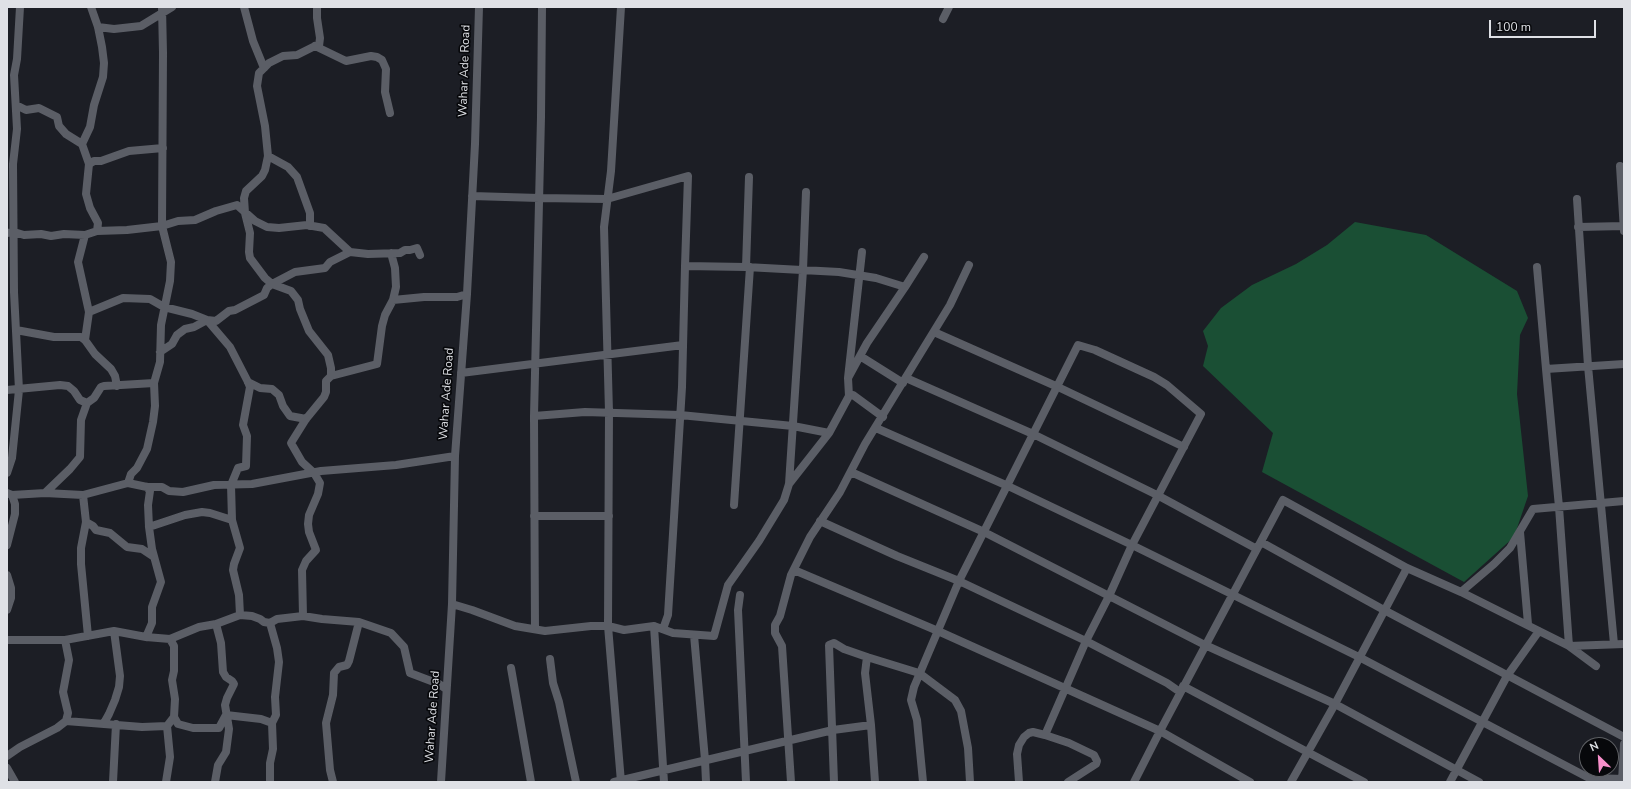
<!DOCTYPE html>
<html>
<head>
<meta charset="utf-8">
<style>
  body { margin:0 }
  #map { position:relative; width:1631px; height:789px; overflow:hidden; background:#1c1e25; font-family:"Nunito Sans",sans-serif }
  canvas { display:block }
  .frame { position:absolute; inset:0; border:8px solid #dfe1e6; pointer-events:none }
  .north { position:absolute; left:1579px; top:737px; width:40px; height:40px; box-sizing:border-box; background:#07080b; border:1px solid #5d5f63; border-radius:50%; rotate:335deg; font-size:11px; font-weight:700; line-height:16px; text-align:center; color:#dfe1e6 }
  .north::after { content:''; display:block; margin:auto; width:14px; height:18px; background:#f890cb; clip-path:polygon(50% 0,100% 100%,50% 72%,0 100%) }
  .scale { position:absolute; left:1489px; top:20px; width:107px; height:18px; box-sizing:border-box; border:2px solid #dfe1e6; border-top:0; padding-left:5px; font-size:12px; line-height:14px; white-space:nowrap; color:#dfe1e6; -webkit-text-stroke:3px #07080b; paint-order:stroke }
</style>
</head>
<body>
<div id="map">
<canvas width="1631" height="789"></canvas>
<div class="frame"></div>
<div class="north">N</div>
<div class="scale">100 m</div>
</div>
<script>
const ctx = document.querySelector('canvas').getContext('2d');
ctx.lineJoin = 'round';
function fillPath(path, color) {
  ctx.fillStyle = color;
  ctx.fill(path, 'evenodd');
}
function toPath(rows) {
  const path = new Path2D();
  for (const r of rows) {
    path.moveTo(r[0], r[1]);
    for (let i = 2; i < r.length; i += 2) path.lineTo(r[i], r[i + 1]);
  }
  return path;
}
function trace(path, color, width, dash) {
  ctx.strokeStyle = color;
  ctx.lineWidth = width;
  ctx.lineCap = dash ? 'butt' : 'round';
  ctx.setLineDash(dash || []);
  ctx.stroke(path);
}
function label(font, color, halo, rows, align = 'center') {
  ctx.font = font + ' "Nunito Sans",sans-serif';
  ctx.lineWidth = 3.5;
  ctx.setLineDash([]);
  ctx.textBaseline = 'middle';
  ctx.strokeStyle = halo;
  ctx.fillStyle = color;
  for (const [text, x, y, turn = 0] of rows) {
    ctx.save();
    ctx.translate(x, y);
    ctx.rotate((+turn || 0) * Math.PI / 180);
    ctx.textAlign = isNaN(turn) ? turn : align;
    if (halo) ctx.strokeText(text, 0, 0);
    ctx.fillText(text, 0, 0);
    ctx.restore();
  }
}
fillPath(toPath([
  [1355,222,1426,235,1517,291,1528,318,1520,335,1517,394,1528,496,1514,537,1464,582,1262,472,1273,433,1203,366,1208,346,1203,331,1221,308,1252,285,1296,264,1327,245]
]), '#1a4f34');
trace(toPath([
  [91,7,98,27,102,47,104,63,103,77,94,105,90,127,82,144,89,164,86,194,90,208,98,223,97,231],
  [244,7,253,41,264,68],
  [542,7,541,117,534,416,585,412,680,415,793,426,829,433,849,396,848,378],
  [943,19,949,7],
  [98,27,114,29,141,26,172,7],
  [315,46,346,61,371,56,377,57,382,60,386,69,385,92,390,113],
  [16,105,26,110,39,108,57,117,59,126,66,134,82,144],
  [268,156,288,167,297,177,310,213,310,226],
  [89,164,94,161,101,161,129,151,163,148],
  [1620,166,1624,231],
  [472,196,539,198,607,199,688,176,685,266,746,267,749,177],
  [1577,199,1588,366,1614,644],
  [1578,227,1624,226],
  [7,233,14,232,24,235,41,234,51,236,64,234,85,235,97,231,127,230,162,226,178,221,195,220,216,211,237,205,255,221,267,227,279,228,307,225,324,228,350,252],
  [85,235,78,262,89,312,85,340],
  [862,252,848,378,867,343,905,287],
  [746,267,839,272,876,278,905,287,924,257],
  [1537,267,1546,369],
  [393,300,424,297,457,297,467,294],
  [89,312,123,298,150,299,164,307,192,314,207,320,230,347,248,382,250,387,243,425,247,436,246,466,238,468,231,485,232,520,240,548,234,564,233,570,239,595,240,615],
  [16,330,54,337,81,337,85,340,95,354,111,369,115,376,117,386],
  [934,332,1058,387,1184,447],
  [160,352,172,344,177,335,185,329,194,327,207,320,216,321,229,311,235,310,264,295,267,288,272,284,295,272,325,268,330,262,350,252,368,254,400,253,405,250,410,250,417,248,420,255],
  [860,356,903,383],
  [461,373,683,345],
  [331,376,377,364,382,326,385,315,393,300,396,287,395,268,391,253],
  [906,378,1033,434,1157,495,1257,549],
  [248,382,260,388,272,389,279,395,283,406,290,416,306,419],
  [7,390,60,385,68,386,74,391,80,400,87,403,81,420,80,457,70,469,45,493],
  [849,396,853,395,883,417],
  [87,403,94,398,101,387,104,386,154,383,160,362,161,325,170,281,171,262,162,226,163,53,162,7],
  [534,416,535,629],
  [876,428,1008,486,1132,545,1359,657,1589,778,1624,779],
  [851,472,984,532,1205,645,1335,704,1479,782],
  [7,473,12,458,19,390,14,292,13,164,17,129,14,75,17,59,20,7],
  [128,483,131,474,137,468,147,449,153,422,155,406,154,383],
  [789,484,829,433],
  [7,493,12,495,45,493,83,495,128,483,147,487,162,487,169,491,183,492,214,485,252,484,321,471,396,465,455,456],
  [83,495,86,522,81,548,81,564,88,636],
  [734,505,750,267],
  [534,516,609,516],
  [820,521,897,556,959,581,1086,641,1167,683,1180,692],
  [86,522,93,526,96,530,110,533,127,547,142,549,154,557],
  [149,527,185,515,202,512,210,513,232,520],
  [1520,532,1528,624],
  [1261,542,1384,610,1624,737],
  [7,545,15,514,15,504,12,495],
  [794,570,938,631,1160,731,1250,782],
  [7,575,11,588,11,598,7,610],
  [1461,592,1494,564,1510,548,1533,509,1624,501],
  [740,595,738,610,746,782],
  [452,604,472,610,515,626,545,631,591,626,608,626,624,630,654,626,673,633,714,636,728,585,759,541,784,500,789,484,803,270,806,192],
  [303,616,302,570,306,561,316,550,309,532,308,524,309,515,318,494,320,483,314,473,302,462,291,443,306,419,324,397,326,392,326,381,331,376,331,368,328,355,309,331,300,309,298,300,291,291,272,284,265,278,250,258,249,252,250,233,245,213,244,198,246,191,262,176,265,170,268,156,265,126,257,86,259,73,269,63,283,56,297,55,315,46,319,46,320,38,317,18,317,7],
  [654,626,664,782],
  [663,629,668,615,682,387,685,266],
  [694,635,705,760,706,782],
  [146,637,152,623,152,607,161,582,152,549,149,527,148,505,150,491,147,487],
  [170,639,174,646,174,671,172,680,175,699,174,717],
  [7,640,65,640,114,631,146,637,170,639,199,627,216,624,240,615,252,616,260,619,264,622,270,623,277,619,303,616,322,619,359,622,391,633,404,647,410,673,439,684,446,689],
  [867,657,865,673,871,725,875,782],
  [550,659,553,683,559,702,576,782],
  [1596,666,1569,646,1559,507,1546,369,1624,364],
  [511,668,531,782],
  [1183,686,1364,782],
  [66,721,142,727,167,726,174,717,178,724,193,728,219,728,226,715,261,719,272,723],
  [104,723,109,714,115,700,119,687,120,676,114,631],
  [7,756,20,747,57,728,66,721,68,713,63,692,69,660,65,640],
  [7,768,15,782],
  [113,782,116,724],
  [166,782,170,757,167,726],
  [215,782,218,765,226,752,229,729,225,705,227,698,234,684,232,681,226,677,223,672,221,643,216,624],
  [270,782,270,763,273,749,272,723,276,715,275,697,279,662,277,648,270,623],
  [333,782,330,770,326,723,333,695,334,673,339,667,347,665,349,661,359,622],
  [441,782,452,604,455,456,467,294,475,144,479,7],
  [614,782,833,730,871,725],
  [621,782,608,626,609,412,604,227,611,171,621,7],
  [791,782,782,646,775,633,775,625,780,616,791,575,810,537,840,492,865,444,950,305,969,265],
  [834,782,829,645,834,643,844,649,867,657,919,673,955,700,961,711,968,748,970,782],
  [923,782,917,720,911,700,914,687,959,581,1078,345,1095,350,1154,377,1167,385,1201,414,1132,545,1109,596,1086,641,1045,735,1069,743,1094,755,1097,761,1096,764,1068,782],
  [1019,782,1017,754,1019,745,1024,737,1029,733,1033,732,1045,735],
  [1134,782,1160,731,1283,500,1407,568,1461,592,1569,646,1624,644],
  [1291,782,1335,704,1407,568],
  [1450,782,1507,676,1539,631],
  [1622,782,1624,744]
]), '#5b5e66', 8);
label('12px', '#dfe1e6', '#07080b', [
  ["Wahar Ade Road",465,71,-88],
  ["Wahar Ade Road",447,394,-86],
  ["Wahar Ade Road",433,717,-86]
]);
</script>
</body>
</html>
